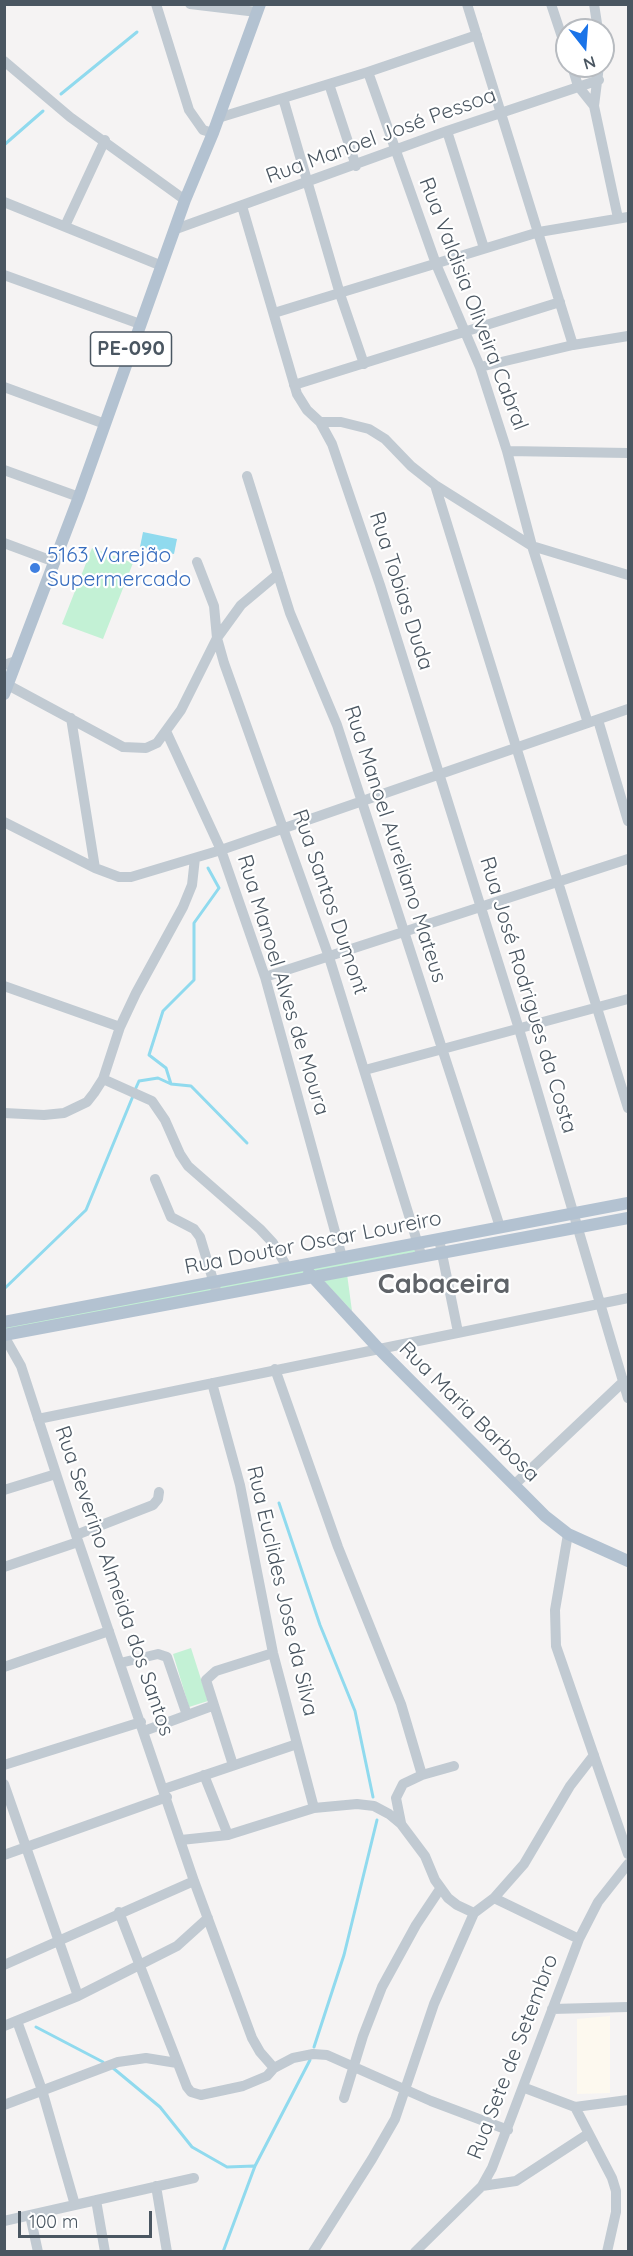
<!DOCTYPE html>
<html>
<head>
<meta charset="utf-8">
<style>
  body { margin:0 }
  #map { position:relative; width:633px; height:2256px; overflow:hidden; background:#f5f3f3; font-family:Quicksand,sans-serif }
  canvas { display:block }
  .frame { position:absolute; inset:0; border:6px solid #4a5661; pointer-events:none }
  .north { position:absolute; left:555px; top:18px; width:60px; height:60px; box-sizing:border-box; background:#fff; border:2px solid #b7bbc0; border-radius:50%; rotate:163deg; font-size:16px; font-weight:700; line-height:24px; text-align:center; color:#4a5661 }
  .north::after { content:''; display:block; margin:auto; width:21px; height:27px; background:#1a73e8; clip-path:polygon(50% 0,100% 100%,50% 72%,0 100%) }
  .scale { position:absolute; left:18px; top:2211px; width:134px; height:27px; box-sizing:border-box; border:3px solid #4a5661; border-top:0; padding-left:8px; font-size:18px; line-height:21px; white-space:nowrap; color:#4a5661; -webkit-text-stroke:4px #fff; paint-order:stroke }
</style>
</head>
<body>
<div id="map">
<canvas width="633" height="2256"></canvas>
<div class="frame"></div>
<div class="north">N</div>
<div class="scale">100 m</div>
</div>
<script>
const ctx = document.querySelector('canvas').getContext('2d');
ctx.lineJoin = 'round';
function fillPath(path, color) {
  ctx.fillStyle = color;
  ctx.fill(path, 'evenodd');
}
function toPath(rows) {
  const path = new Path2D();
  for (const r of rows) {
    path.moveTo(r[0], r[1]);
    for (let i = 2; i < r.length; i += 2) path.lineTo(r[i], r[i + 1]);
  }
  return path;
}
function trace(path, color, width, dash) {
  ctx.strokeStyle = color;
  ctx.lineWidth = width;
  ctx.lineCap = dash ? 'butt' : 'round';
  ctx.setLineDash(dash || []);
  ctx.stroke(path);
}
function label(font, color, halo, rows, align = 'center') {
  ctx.font = font + ' Quicksand,sans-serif';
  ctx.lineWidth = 4.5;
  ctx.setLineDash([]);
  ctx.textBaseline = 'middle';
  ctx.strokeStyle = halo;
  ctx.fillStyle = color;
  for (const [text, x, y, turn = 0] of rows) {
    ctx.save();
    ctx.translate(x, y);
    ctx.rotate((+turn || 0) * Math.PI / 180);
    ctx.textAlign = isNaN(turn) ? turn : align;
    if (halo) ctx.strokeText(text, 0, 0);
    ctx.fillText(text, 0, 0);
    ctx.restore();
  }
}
fillPath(toPath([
  [610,2016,610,2093,577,2094,577,2019]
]), '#fdf9ef');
fillPath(toPath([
  [92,548,133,563,103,639,62,624],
  [419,1246,420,1251,5,1331,5,1327],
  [347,1274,352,1311,322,1279],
  [191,1648,208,1701,189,1707,173,1654]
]), '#c3f1d5');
fillPath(toPath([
  [143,532,177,539,174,554,140,547]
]), '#90daee');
trace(toPath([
  [61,94,137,32],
  [4,145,43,111],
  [171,1084,191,1086,247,1143],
  [135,1090,139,1081,158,1078,171,1084,166,1068,149,1055,163,1011,194,980,194,923,219,888,208,868],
  [4,1289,86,1210,133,1096],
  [279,1503,320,1625,355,1711,373,1797],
  [36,2027,103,2062],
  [314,2047,344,1955,377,1820],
  [113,2068,160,2107,192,2147,227,2167,254,2166],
  [223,2252,255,2166,310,2060]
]), '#90daee', 3);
trace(toPath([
  [156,4,189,110,203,130,213,133],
  [190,4,257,12],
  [467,4,573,345],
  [551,4,567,52],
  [594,4,598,30],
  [4,61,70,117,185,200],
  [572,66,578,86,594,106],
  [599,66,594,106,618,218],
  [368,72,436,264,480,367,507,451,532,546,588,723],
  [329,84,356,166],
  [283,98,340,294,364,364],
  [218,118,368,72,477,35],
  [447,131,484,248],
  [4,202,162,266],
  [242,206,297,394,307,410,320,422,332,444,380,585,519,1029,628,1398],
  [65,226,105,140],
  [176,229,447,131,599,80],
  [4,275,140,324],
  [274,313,539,232,628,217],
  [480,367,573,345,628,336],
  [294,385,560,302],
  [4,387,105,424],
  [320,422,341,422,369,429,385,439,411,466,435,485,532,546,628,575],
  [507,451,628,453],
  [4,470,79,497],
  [247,476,290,613,337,725,500,1227],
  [435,485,628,1108],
  [4,543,55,562],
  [197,562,214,606,217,638,224,663,329,957,420,1251],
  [4,665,16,661],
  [8,685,123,747,146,748,157,743,181,710,217,638,241,605,278,574],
  [71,718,95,868],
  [598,720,628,821],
  [166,731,221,850,265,977,342,1257],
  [4,822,95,868,119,877,131,877,221,850,628,709],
  [265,977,628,859],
  [4,986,120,1027],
  [365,1070,628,999],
  [103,1079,152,1101,165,1120,180,1154,188,1166,260,1229,273,1243,287,1267],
  [4,1113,44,1115,64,1113,87,1102,94,1093,103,1079,120,1027,136,993,183,907,192,885,195,858],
  [155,1179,171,1217,194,1229,200,1237,216,1290],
  [439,1239,458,1332],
  [4,1336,21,1366,76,1535,194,1881,252,2038,260,2052,274,2068],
  [275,1369,338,1547,401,1704,422,1775],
  [212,1383,240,1485,273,1653,314,1808],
  [38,1419,628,1298],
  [514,1485,623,1382,628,1381],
  [4,1490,56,1474],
  [568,1534,555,1610,556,1646,628,1854],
  [76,1535,153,1505,158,1499,159,1492],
  [4,1567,78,1542],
  [120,1663,158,1654,167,1657,187,1715],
  [4,1667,109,1631],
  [144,1731,212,1706],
  [4,1765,141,1722],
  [233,1765,206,1680,216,1671,273,1653],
  [204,1775,228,1835],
  [4,1784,78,1996],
  [164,1789,297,1744],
  [401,1823,396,1798,403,1784,422,1775,454,1766],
  [181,1840,228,1835,314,1808,357,1804,374,1806,389,1814,401,1824,425,1856,435,1880,448,1898,457,1905,474,1913],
  [4,1855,167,1797],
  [494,1898,579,1939],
  [119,1912,187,2087,191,2092,201,2095,243,2086,267,2076,274,2068,293,2058,313,2054,327,2055,431,2101,508,2130],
  [4,1965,194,1881],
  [552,2009,628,2007],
  [17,2021,42,2090,75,2205],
  [4,2026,78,1996,177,1946,208,1918],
  [525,2088,575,2107,628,2100],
  [344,2098,363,2036,382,1987,416,1925,440,1889],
  [4,2105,118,2062,146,2058,177,2063],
  [575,2107,612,2178,616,2191,616,2212,607,2252],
  [156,2186,167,2252],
  [482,2186,516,2181,588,2134],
  [96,2200,105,2252],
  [30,2215,38,2252],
  [4,2221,194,2178],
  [313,2252,372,2159,395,2119,434,2004,474,1913,494,1898,524,1864,570,1786,594,1755],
  [415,2252,482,2186,492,2168,579,1939,598,1902,628,1864]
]), '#c1cad2', 10);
trace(toPath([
  [4,694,79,497,185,200,213,133,260,4],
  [309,1273,378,1348,545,1516,568,1534,628,1561],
  [4,1322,628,1203],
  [4,1335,628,1218]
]), '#b3c2d1', 12);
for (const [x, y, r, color] of [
  [35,568,6,"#3f7fe0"]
]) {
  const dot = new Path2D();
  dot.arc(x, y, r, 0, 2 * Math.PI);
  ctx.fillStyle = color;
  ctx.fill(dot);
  trace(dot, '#fff', 2);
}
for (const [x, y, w] of [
  [131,349,81]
]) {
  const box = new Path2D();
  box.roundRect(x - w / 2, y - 17, w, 34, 4.5);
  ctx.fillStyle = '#fff';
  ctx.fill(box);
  trace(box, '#4a5661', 1.5);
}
label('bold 20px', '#4a5661', null, [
  ["PE-090",131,349]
]);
label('21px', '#4a5661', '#fff', [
  ["Rua Manoel José Pessoa",381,136,-20],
  ["Rua Valdisia Oliveira Cabral",473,304,69],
  ["Rua Tobias Duda",401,591,72],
  ["Rua Manoel Aureliano Mateus",395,844,72],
  ["Rua Santos Dumont",330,902,71],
  ["Rua Manoel Alves de Moura",283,985,73],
  ["Rua José Rodrigues da Costa",528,995,73],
  ["Rua Doutor Oscar Loureiro",313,1243,-11],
  ["Rua Maria Barbosa",469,1412,45],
  ["Rua Severino Almeida dos Santos",114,1581,71],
  ["Rua Euclides Jose da Silva",282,1591,77],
  ["Rua Sete de Setembro",513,2057,-69]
]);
label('21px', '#366cbe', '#fff', [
  ["5163 Varejão",47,556],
  ["Supermercado",47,580]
], 'left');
label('bold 27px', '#5f6368', '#fff', [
  ["Cabaceira",444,1285]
]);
</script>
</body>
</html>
